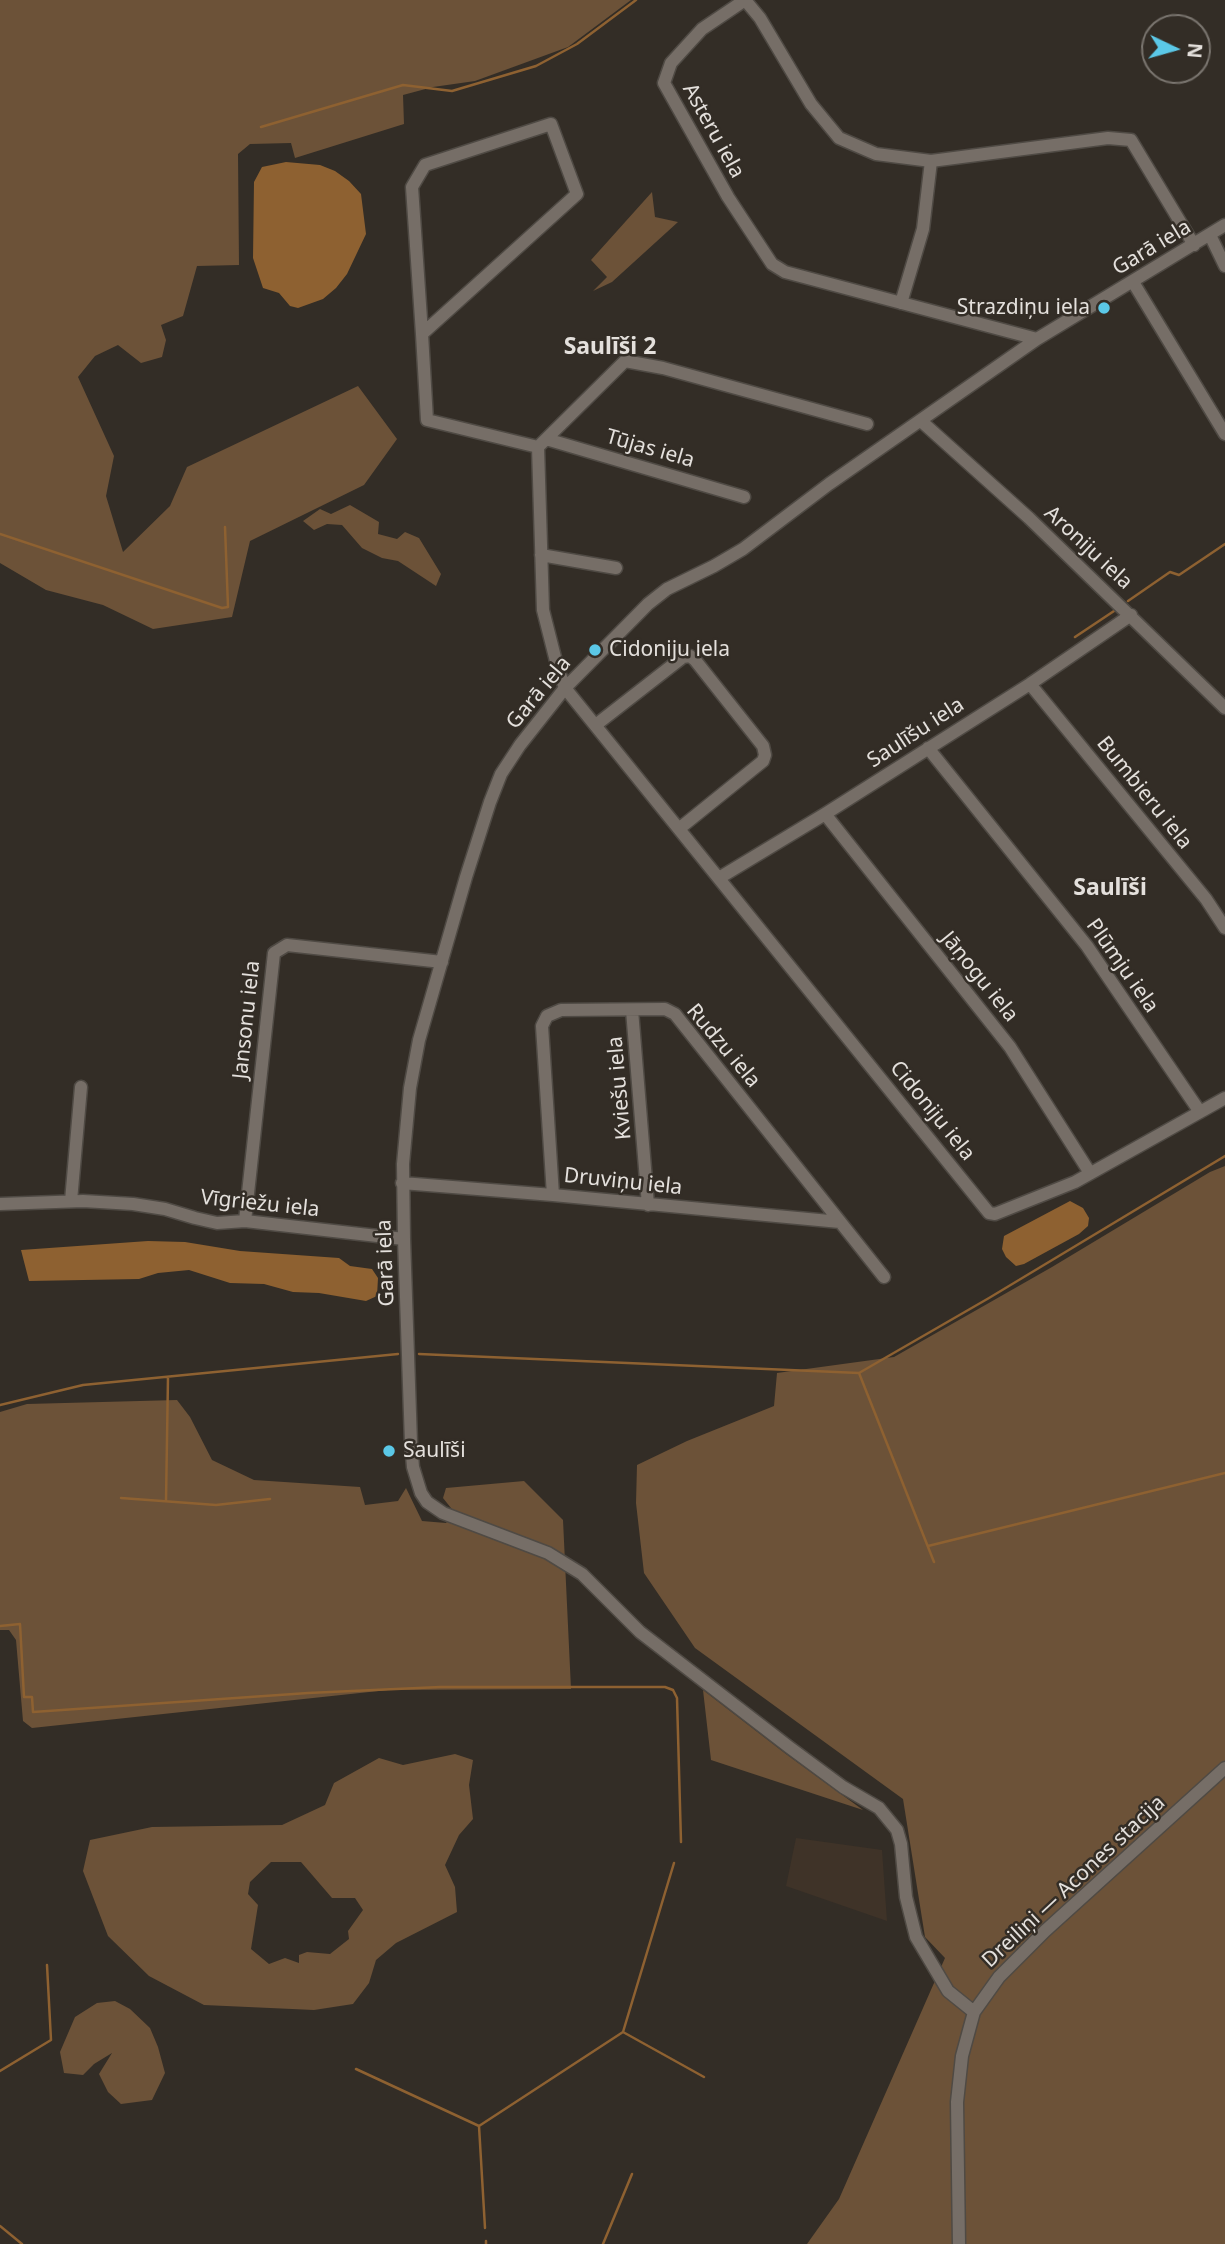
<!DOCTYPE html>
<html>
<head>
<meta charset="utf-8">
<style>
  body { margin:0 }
  #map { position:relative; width:1225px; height:2244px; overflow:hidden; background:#332d26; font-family:"Noto Sans",sans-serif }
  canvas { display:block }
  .north { position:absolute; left:1141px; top:14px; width:70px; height:70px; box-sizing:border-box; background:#332d26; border:2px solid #7a756f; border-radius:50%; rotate:95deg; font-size:19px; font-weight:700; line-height:28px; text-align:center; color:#e4e0dc }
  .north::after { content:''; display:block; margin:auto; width:24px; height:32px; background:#5bc8e7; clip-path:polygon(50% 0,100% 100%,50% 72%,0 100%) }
</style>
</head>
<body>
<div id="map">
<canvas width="1225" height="2244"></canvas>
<div class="north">N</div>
</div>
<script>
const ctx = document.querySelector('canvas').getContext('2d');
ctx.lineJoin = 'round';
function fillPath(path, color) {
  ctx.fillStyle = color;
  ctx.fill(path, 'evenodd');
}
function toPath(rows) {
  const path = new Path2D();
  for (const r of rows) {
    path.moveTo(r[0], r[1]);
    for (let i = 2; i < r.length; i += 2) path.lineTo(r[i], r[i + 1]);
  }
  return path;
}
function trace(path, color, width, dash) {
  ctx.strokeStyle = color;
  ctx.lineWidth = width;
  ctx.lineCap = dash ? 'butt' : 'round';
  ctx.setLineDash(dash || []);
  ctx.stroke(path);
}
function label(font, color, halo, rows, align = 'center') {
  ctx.font = font + ' "Noto Sans",sans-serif';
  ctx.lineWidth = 5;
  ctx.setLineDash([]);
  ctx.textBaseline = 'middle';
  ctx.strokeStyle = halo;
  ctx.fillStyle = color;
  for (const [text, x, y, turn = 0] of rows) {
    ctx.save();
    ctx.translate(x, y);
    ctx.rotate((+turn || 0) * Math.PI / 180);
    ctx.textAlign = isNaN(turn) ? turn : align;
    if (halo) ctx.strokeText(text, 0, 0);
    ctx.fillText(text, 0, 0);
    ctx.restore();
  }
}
fillPath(toPath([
  [796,1838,882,1850,887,1921,786,1886]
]), '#3f3328');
fillPath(toPath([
  [0,0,631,0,568,47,475,81,433,87,403,95,404,124,295,158,291,143,250,144,238,154,239,265,197,266,183,316,161,325,166,340,162,357,141,363,118,345,95,356,78,377,114,456,106,496,123,552,170,506,187,467,358,386,397,439,364,485,250,541,232,617,153,629,103,605,46,590,0,563],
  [652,192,655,217,678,222,612,282,593,291,607,277,591,260],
  [350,505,379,522,378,534,397,539,405,532,419,538,441,574,436,586,398,561,382,558,362,548,342,525,327,524,314,530,303,521,320,509,331,514],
  [1225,1166,1225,2244,807,2244,839,2199,945,1958,925,1937,903,1799,695,1648,644,1573,636,1503,637,1465,687,1441,774,1406,777,1373,894,1357,1052,1267,1210,1172],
  [177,1400,190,1417,212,1460,254,1480,360,1487,365,1505,398,1501,406,1488,422,1521,446,1523,455,1513,443,1498,446,1488,524,1481,563,1520,571,1689,388,1690,32,1728,23,1721,16,1640,9,1630,0,1630,0,1412,27,1404],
  [703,1690,786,1754,863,1810,711,1760],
  [455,1754,473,1760,469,1785,473,1819,459,1835,445,1865,455,1887,457,1912,396,1943,376,1960,369,1983,353,2004,314,2010,204,2005,149,1976,108,1936,83,1871,90,1840,152,1827,282,1825,325,1805,334,1783,379,1758,403,1765],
  [271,1862,301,1862,332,1898,355,1898,363,1910,348,1931,349,1939,330,1954,307,1952,299,1955,299,1963,285,1958,269,1964,251,1949,258,1905,248,1894,250,1882],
  [115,2001,130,2009,150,2028,158,2047,165,2073,152,2100,121,2104,108,2092,99,2074,112,2053,94,2064,83,2075,64,2073,60,2052,75,2017,97,2003]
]), '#6c5238');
fillPath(toPath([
  [286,162,320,165,335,171,349,181,361,194,366,234,347,274,336,288,323,299,298,308,290,306,279,293,263,288,253,258,254,182,262,167],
  [1070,1201,1083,1208,1089,1218,1088,1226,1079,1234,1024,1264,1016,1266,1006,1257,1002,1249,1004,1236],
  [148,1241,185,1242,240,1251,339,1258,350,1266,372,1269,378,1278,377,1296,366,1301,319,1293,293,1292,264,1284,230,1283,189,1270,158,1273,139,1279,29,1281,21,1250]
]), '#8e6131');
trace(toPath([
  [261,127,403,85,452,91,536,66,577,44,636,0],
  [0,534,222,608,228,607,225,527],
  [1128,601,1170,572,1179,575,1225,544],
  [1075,637,1114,611],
  [419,1354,859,1373,989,1298,1225,1156],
  [859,1373,934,1562],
  [0,1405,83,1385,398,1354],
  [121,1498,216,1505,270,1499],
  [166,1501,168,1377],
  [928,1546,1225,1473],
  [0,1626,20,1624,24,1697,32,1697,33,1712,308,1693,440,1687,665,1687,673,1690,677,1698,681,1842],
  [623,2032,704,2077],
  [356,2069,479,2126,485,2228],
  [0,2071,51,2040,47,1965],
  [479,2126,623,2032,674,1863],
  [0,2226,22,2244],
  [486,2241,486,2244],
  [603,2244,632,2174]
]), '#8e6131', 2.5);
const minor = toPath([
  [1210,235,1225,266],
  [1133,282,1225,434],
  [901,303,923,229,931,161],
  [422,334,577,194,551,124,425,165,412,187,422,334,427,420,538,447,543,610,558,669,565,688,989,1213,995,1214,1075,1182,1225,1098],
  [1037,339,785,272,772,264,728,197,664,83,671,63,702,29,745,0,760,18,811,104,839,138,876,154,931,161,1108,138,1131,140,1194,245],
  [921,421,1029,518,1225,708],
  [546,439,744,497],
  [538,447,625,361,663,368,867,424],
  [541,555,616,568],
  [1030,684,1206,899,1225,928],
  [597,724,683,657,690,656,695,660,763,746,765,755,763,761,680,828],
  [928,748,1087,946,1200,1112],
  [825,814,1010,1047,1090,1173],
  [719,878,825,814,1030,684,1131,615],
  [632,1010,648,1205],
  [402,1183,553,1195,840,1222],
  [553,1195,542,1026,547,1016,561,1010,665,1009,675,1014,884,1277],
  [71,1201,81,1087],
  [0,1204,83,1201,133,1204,165,1209,195,1218,217,1223,245,1221,404,1239],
  [245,1221,274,953,287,945,442,962],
  [974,2012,948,1991,916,1937,906,1897,901,1844,897,1830,879,1808,843,1787,789,1747,640,1632,582,1574,548,1553,443,1513,427,1502,421,1493,413,1467,411,1443,404,1239,403,1164,410,1088,419,1040,466,877,490,802,501,774,520,745,565,688,648,604,667,589,714,566,743,549,829,484,1037,339,1225,225],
  [959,2244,957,2102,962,2056,974,2012,999,1977,1045,1931,1225,1768]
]);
trace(minor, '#4f4a44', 15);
trace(minor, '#766e67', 12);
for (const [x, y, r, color] of [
  [1104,308,7,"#5bc8e7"],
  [595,650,7,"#5bc8e7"],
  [389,1451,7,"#5bc8e7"]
]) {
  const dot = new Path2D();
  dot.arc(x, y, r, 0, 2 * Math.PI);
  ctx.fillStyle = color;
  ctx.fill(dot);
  trace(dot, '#332d26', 2.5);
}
label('21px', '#e4e0dc', '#332d26', [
  ["Asteru iela",713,131,61],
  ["Garā iela",1152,248,-31],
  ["Tūjas iela",650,449,16],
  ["Aroniju iela",1088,548,43],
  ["Garā iela",539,693,-50],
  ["Saulīšu iela",916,733,-33],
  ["Bumbieru iela",1144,793,51],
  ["Plūmju iela",1122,966,55],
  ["Jāņogu iela",979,977,51],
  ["Jansonu iela",247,1020,-84],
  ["Rudzu iela",723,1046,50],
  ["Kviešu iela",620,1088,-95],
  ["Cidoniju iela",932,1111,51],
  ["Druviņu iela",623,1182,6],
  ["Vīgriežu iela",260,1204,6],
  ["Garā iela",386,1263,-92],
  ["Dreiliņi — Acones stacija",1074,1882,-43]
]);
label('21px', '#e4e0dc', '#332d26', [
  ["Strazdiņu iela",1090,308,"right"],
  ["Cidoniju iela",609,650],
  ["Saulīši",403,1451]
], 'left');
label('bold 23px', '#e4e0dc', '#332d26', [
  ["Saulīši 2",610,347],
  ["Saulīši",1110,888]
]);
</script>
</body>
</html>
